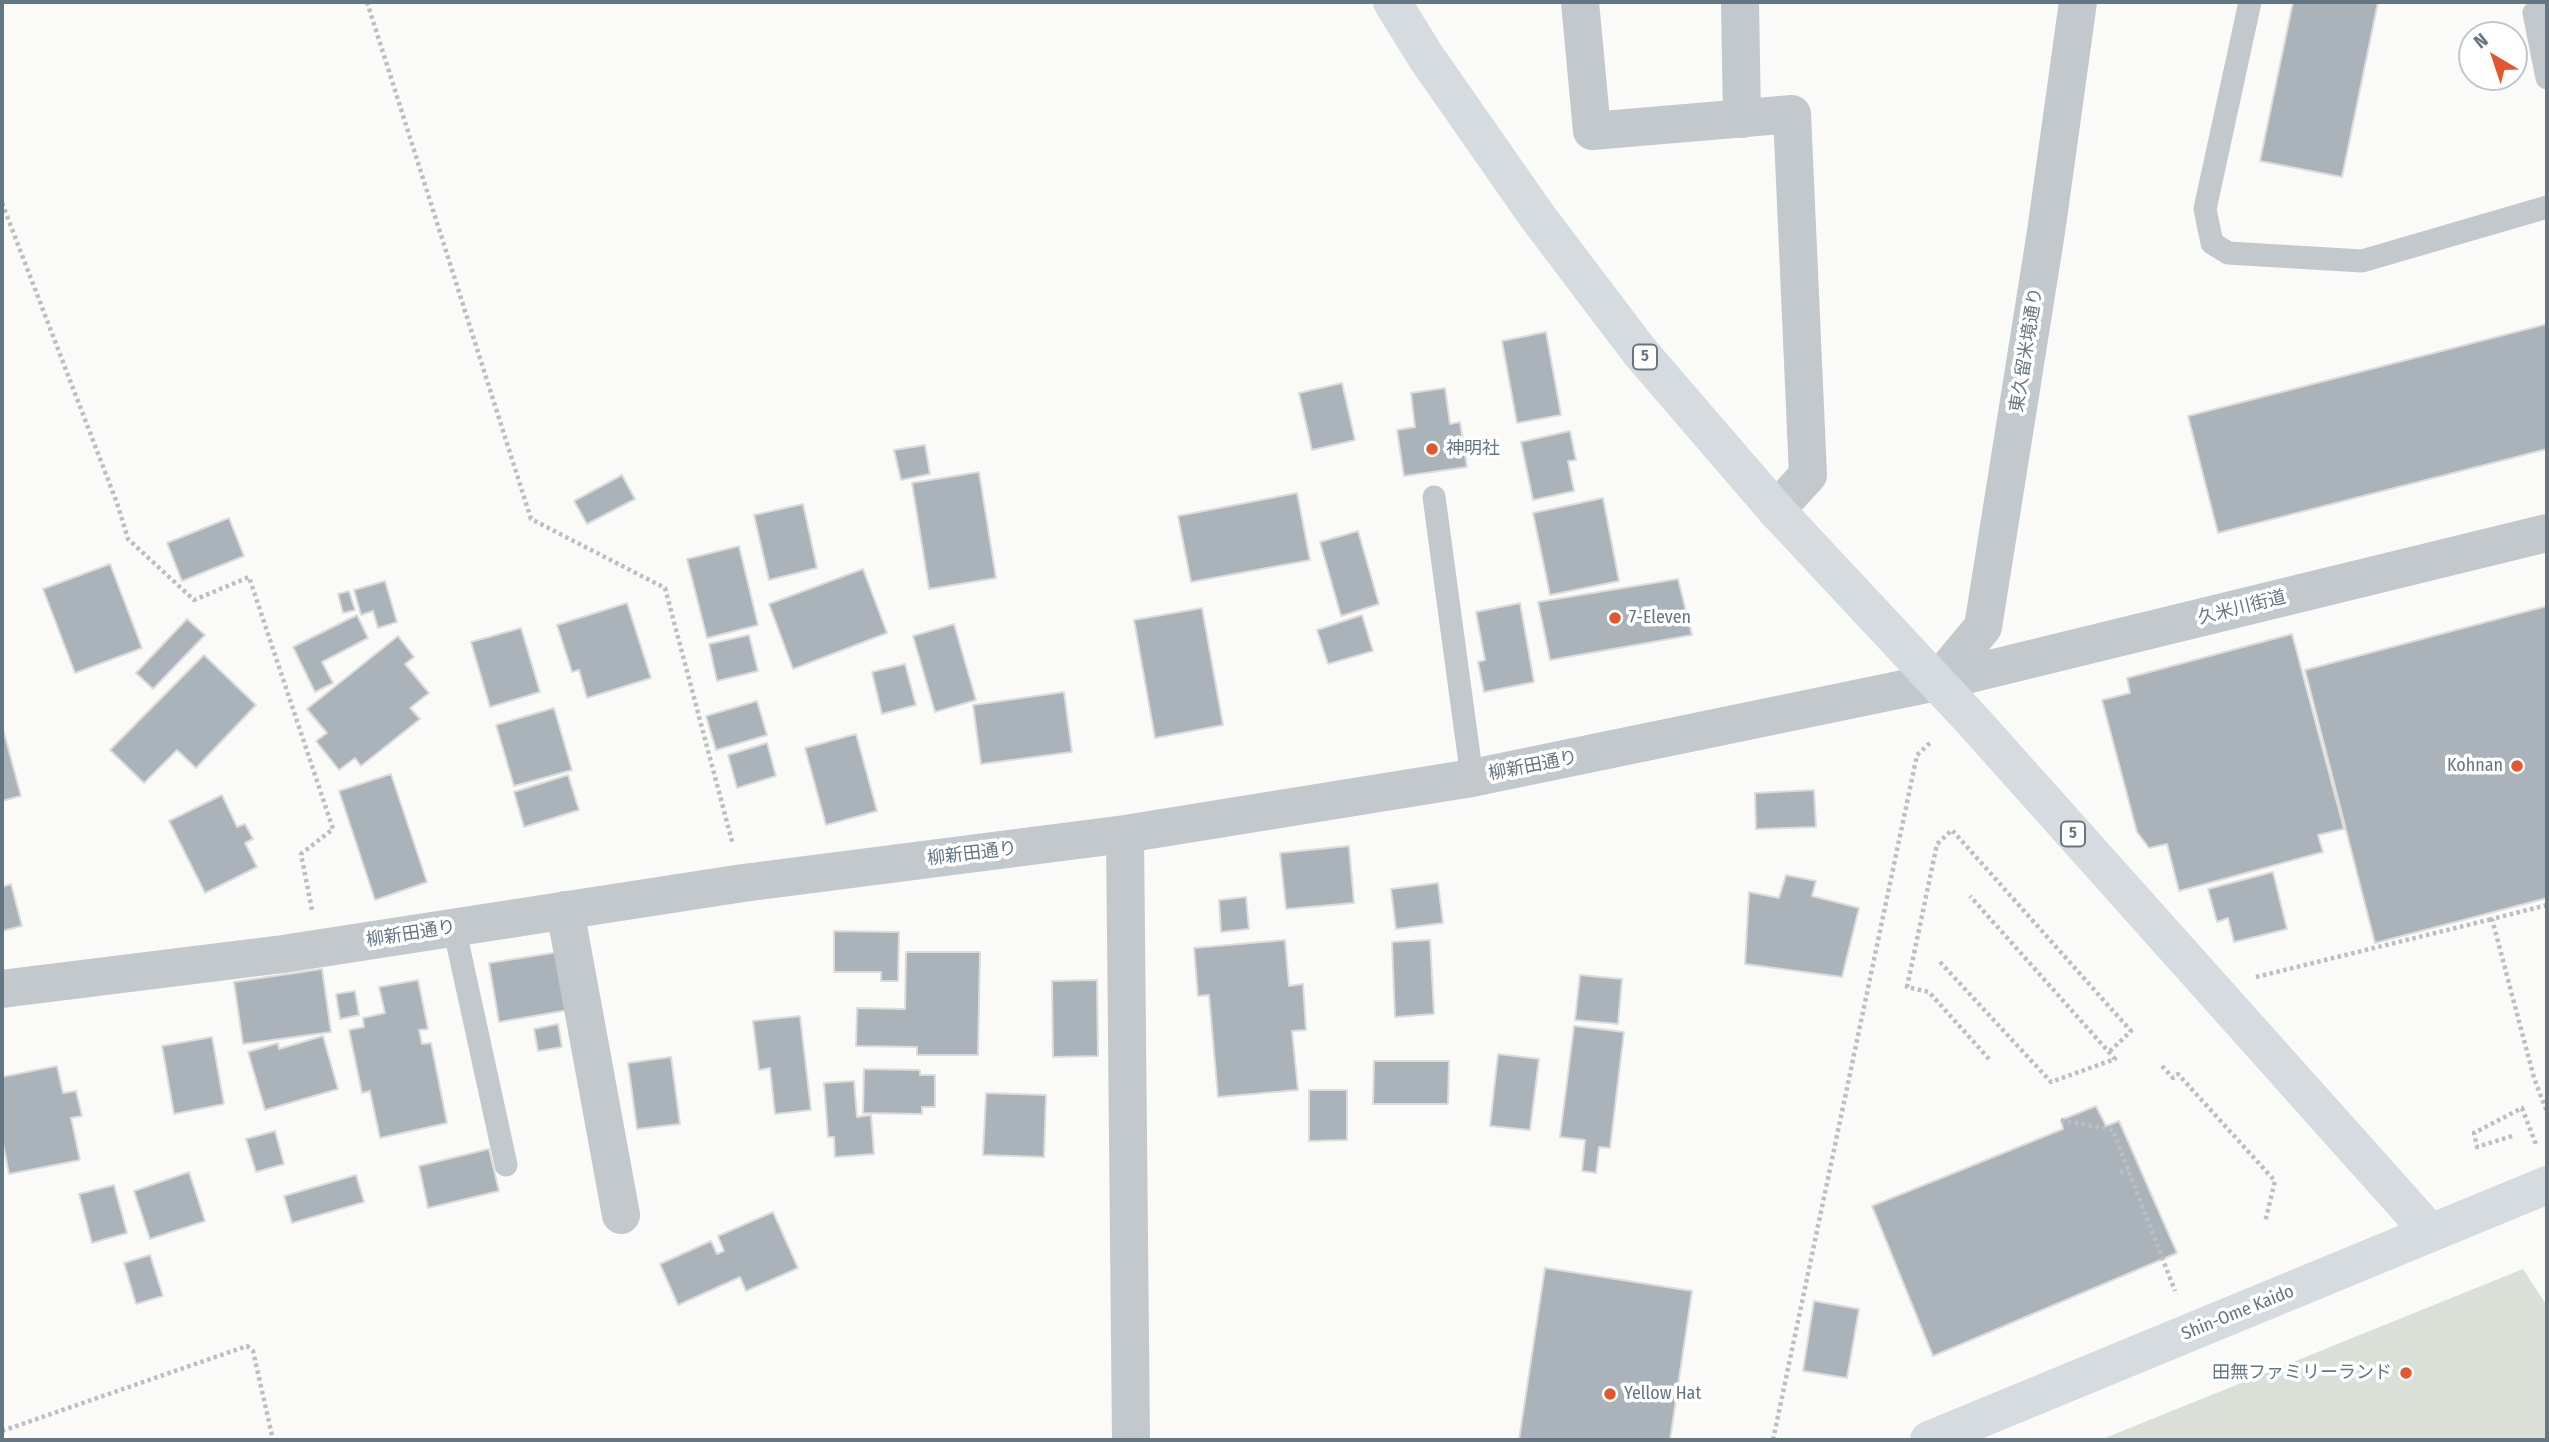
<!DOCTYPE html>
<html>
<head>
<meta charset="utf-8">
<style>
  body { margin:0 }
  #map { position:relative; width:2549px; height:1442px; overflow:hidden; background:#fafaf8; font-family:"Fira Sans Condensed",sans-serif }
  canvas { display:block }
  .frame { position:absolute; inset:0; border:4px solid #657683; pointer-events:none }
  .north { position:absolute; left:2458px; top:21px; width:70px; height:70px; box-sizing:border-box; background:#fff; border:2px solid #c1c8cd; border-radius:50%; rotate:321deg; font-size:19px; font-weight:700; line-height:28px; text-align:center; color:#657683 }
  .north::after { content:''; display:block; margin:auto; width:24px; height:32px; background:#e4572e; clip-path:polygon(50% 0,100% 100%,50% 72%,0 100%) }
</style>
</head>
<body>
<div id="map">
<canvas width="2549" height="1442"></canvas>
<div class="frame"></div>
<div class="north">N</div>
</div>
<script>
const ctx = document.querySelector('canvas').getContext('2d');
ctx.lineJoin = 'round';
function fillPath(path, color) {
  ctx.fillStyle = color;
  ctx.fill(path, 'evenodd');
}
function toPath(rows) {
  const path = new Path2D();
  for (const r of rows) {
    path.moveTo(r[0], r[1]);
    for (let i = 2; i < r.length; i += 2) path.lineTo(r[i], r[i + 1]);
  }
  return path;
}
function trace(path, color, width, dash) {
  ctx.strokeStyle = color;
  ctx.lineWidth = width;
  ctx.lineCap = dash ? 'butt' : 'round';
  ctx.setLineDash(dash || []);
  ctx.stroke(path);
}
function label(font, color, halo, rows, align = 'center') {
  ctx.font = font + ' "Fira Sans Condensed","Noto Sans JP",sans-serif';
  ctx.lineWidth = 7;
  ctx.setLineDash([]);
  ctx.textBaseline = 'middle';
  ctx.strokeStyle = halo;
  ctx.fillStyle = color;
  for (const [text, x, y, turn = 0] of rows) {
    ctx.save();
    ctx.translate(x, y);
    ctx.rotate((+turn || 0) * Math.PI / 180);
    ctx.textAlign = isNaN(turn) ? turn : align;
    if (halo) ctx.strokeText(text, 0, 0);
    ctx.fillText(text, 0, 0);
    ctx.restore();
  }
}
fillPath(toPath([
  [2523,1269,2547,1306,2547,1440,2100,1440]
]), '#dadfd7');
const building = toPath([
  [2293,2,2378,2,2342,177,2260,161,2293,2],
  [2547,324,2547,449,2218,533,2188,416,2547,324],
  [1546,332,1561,415,1517,423,1502,341,1546,332],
  [1342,383,1355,440,1312,450,1299,393,1342,383],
  [1445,388,1450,424,1460,422,1467,467,1404,476,1397,430,1415,427,1411,393,1445,388],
  [1570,431,1576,460,1568,461,1574,491,1533,500,1521,442,1570,431],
  [925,445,930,474,901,480,894,450,925,445],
  [979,472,996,578,929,589,912,483,979,472],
  [622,475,635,499,587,524,574,501,622,475],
  [1297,493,1310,560,1191,582,1178,516,1297,493],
  [1603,498,1619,581,1550,595,1533,513,1603,498],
  [803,504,817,568,769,580,754,515,803,504],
  [229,518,244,556,182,581,167,543,229,518],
  [1358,531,1379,604,1341,616,1320,542,1358,531],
  [739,546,758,625,707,638,687,559,739,546],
  [110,564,142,648,75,673,43,589,110,564],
  [863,569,887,633,793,669,769,604,863,569],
  [1678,579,1692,635,1550,660,1538,602,1678,579],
  [385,581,397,622,378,628,373,611,361,615,354,590,385,581],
  [349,591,355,610,343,613,338,594,349,591],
  [627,603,651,678,587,698,579,670,572,672,557,625,627,603],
  [1520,603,1534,682,1484,692,1478,662,1485,660,1476,612,1520,603],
  [2547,606,2547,898,2375,943,2305,670,2547,606],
  [1202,608,1223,725,1155,738,1134,620,1202,608],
  [357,615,368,638,322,662,333,683,315,692,293,647,357,615],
  [1362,615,1373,651,1328,664,1317,630,1362,615],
  [187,619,205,635,153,689,136,673,187,619],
  [954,624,976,700,935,712,913,636,954,624],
  [521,628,540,692,490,707,471,642,521,628],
  [2292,634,2344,829,2318,835,2323,852,2179,891,2167,844,2149,848,2137,832,2102,700,2130,693,2127,678,2292,634],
  [749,635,758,671,717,681,709,644,749,635],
  [398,636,414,657,405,664,429,693,410,708,420,719,361,766,355,758,339,770,316,741,327,733,307,709,398,636],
  [204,655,256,705,196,768,177,750,144,783,110,750,204,655],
  [905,664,916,705,882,714,872,672,905,664],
  [1064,692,1072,752,981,764,973,705,1064,692],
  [757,701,767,735,716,750,706,716,757,701],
  [554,708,572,770,514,786,496,725,554,708],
  [2,725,21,796,2,801,2,725],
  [856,734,877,811,826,825,805,748,856,734],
  [767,743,776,776,737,788,728,755,767,743],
  [391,774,427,882,375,900,339,791,391,774],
  [568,775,579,810,524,827,514,792,568,775],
  [1814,790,1816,827,1756,829,1755,793,1814,790],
  [222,795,237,827,245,824,253,839,245,843,257,867,205,893,169,821,222,795],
  [1349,846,1354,903,1286,909,1280,853,1349,846],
  [2273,872,2287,929,2234,942,2228,918,2217,922,2208,889,2273,872],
  [1786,875,1816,881,1812,896,1859,908,1842,977,1745,964,1749,892,1779,898,1786,875],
  [1438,883,1443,923,1396,929,1391,889,1438,883],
  [11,884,22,926,2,931,2,887,11,884],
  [1246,897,1249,929,1221,932,1219,900,1246,897],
  [834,931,899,932,898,981,881,981,881,972,834,972,834,931],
  [1285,940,1289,986,1303,984,1306,1030,1292,1031,1298,1090,1218,1097,1209,995,1198,996,1194,948,1285,940],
  [1430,940,1434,1014,1395,1017,1392,942,1430,940],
  [559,952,568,1010,499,1022,489,963,559,952],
  [906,952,980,952,978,1055,917,1055,917,1047,856,1046,857,1008,905,1009,906,952],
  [322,969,331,1032,243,1044,234,982,322,969],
  [1580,975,1622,979,1618,1024,1575,1020,1580,975],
  [418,980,428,1029,419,1030,422,1044,431,1043,447,1123,380,1138,370,1091,362,1093,349,1030,364,1027,363,1018,385,1013,379,987,418,980],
  [1097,980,1098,1056,1053,1057,1052,981,1097,980],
  [355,991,359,1015,340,1019,336,994,355,991],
  [800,1016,811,1110,775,1114,770,1068,759,1070,753,1021,800,1016],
  [558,1024,562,1047,538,1051,534,1029,558,1024],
  [1574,1026,1624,1032,1610,1148,1599,1147,1596,1173,1582,1171,1585,1140,1560,1137,1574,1026],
  [323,1036,338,1089,265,1110,248,1052,278,1043,279,1049,323,1036],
  [212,1037,224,1104,174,1114,162,1046,212,1037],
  [1498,1054,1539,1059,1530,1130,1490,1126,1498,1054],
  [671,1057,680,1124,637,1129,628,1063,671,1057],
  [1374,1061,1449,1061,1448,1104,1373,1104,1374,1061],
  [57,1066,63,1093,76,1091,82,1116,71,1118,80,1160,9,1174,2,1138,2,1077,57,1066],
  [864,1069,920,1070,920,1075,935,1075,935,1107,922,1107,922,1114,863,1113,864,1069],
  [854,1081,857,1117,871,1115,874,1154,835,1157,834,1137,828,1137,824,1083,854,1081],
  [1309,1090,1347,1090,1347,1140,1309,1141,1309,1090],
  [986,1093,1046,1095,1044,1157,983,1155,986,1093],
  [2096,1106,2106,1126,2119,1121,2177,1253,1933,1356,1872,1206,2063,1129,2061,1120,2096,1106],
  [275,1131,284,1164,256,1172,246,1139,275,1131],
  [489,1149,499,1191,428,1208,419,1166,489,1149],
  [189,1172,205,1221,150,1239,134,1191,189,1172],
  [356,1175,364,1202,292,1223,284,1196,356,1175],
  [114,1185,127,1233,92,1243,79,1194,114,1185],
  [773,1212,798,1268,746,1291,740,1277,678,1305,660,1264,711,1241,717,1254,724,1251,718,1236,773,1212],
  [150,1255,163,1296,136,1304,124,1263,150,1255],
  [1545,1268,1692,1291,1670,1440,1519,1440,1545,1268],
  [1814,1301,1859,1309,1847,1378,1803,1371,1814,1301]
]);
fillPath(building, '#aab3b9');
trace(building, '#dcdcda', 2);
trace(toPath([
  [367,2,531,519,665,588,733,845],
  [2,203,117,503,128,539,194,600,249,577,333,829,301,854,312,910],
  [2547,905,2492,919,2534,1078,2547,1112],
  [1940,962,2051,1082,2115,1059,1970,896],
  [2256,977,2492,919],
  [1989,1059,1929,992,1907,987,1937,844,1952,830,2131,1031,2109,1052],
  [2162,1066,2173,1078,2178,1074,2275,1181,2265,1222],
  [2061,1120,2113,1130,2175,1291],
  [2512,1136,2477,1147,2474,1133,2522,1108,2537,1147],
  [2120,1173,2128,1169],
  [2,1431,247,1346,253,1351,273,1440],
  [1773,1440,1917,755,1931,742]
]), '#bbbfc2', 4.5, [3.5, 3.5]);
trace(toPath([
  [2250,2,2205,209,2212,243,2228,253,2362,261,2547,207],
  [2547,5,2534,13,2547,78],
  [1434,497,1472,778],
  [454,927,506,1165]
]), '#c3c8cc', 23);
trace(toPath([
  [1580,2,1592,131,1792,114,1808,475,1776,510],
  [1740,2,1742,119],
  [1125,834,1131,1440],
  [565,910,621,1215],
  [2,989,283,954,743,883,1125,834,1472,778,1937,682]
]), '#c3c8cc', 38);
trace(toPath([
  [1937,682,1983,627,2046,232,2078,2],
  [1937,682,2547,533]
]), '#c3c8cc', 38);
trace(toPath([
  [1392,2,1426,57,1537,216,1640,352,1776,510,1973,721,2429,1231],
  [1929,1440,2547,1185]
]), '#d6dbdf', 38);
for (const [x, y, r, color] of [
  [1432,449,7,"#e4572e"],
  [1615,618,7,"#e4572e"],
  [2517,766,7,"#e4572e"],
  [2406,1373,7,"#e4572e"],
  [1610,1394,7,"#e4572e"]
]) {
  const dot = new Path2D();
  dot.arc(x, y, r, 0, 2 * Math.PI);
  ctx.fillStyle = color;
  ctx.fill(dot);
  trace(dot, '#fff', 2.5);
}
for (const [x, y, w] of [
  [1645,357,24],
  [2073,834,24]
]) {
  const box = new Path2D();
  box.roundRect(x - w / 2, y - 12.5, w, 25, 5);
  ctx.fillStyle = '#fff';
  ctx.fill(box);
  trace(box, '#657683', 2);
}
label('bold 16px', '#657683', null, [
  ["5",1645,357],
  ["5",2073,834]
]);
label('18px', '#657683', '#fff', [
  ["東久留米境通り",2027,350,-81],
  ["久米川街道",2242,608,-14],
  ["柳新田通り",1533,766,-11],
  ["柳新田通り",972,854,-7],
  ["柳新田通り",411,934,-9],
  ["Shin-Ome Kaido",2238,1313,-22]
]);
label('18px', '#657683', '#fff', [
  ["神明社",1446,449],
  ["7-Eleven",1629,618],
  ["Kohnan",2503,766,"right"],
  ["田無ファミリーランド",2392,1373,"right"],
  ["Yellow Hat",1624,1394]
], 'left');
</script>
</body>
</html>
